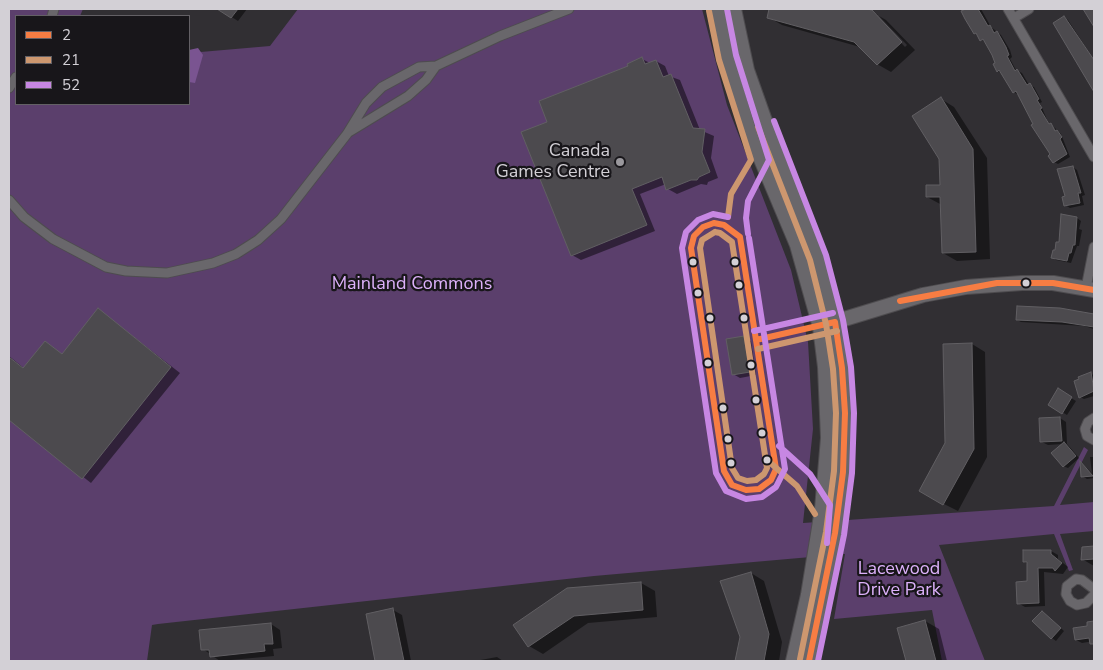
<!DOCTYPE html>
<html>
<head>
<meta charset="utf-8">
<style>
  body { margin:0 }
  #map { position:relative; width:1103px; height:670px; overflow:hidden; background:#312f33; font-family:"Nunito Sans",sans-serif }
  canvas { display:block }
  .frame { position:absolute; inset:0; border:10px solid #d3d0d6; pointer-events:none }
  .legend { position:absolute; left:15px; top:15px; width:175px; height:90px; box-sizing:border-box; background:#18161a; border:1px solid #636065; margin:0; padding:6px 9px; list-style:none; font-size:15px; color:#d3d0d6 }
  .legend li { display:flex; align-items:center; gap:10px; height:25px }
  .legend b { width:25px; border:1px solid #636065 }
</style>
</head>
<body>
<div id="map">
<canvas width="1103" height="670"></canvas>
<div class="frame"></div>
<ul class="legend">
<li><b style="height:6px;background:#f77d43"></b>2</li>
<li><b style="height:6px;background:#cd976f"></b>21</li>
<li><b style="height:6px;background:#c787e3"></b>52</li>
</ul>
</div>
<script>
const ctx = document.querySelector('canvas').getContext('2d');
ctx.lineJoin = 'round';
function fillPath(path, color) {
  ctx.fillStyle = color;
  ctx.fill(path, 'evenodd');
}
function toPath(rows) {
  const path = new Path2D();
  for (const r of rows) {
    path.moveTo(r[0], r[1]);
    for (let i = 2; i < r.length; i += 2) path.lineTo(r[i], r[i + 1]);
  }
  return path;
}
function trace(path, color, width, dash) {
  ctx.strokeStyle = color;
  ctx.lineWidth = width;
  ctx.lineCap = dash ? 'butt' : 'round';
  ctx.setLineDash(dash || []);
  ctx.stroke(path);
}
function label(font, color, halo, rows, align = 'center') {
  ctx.font = font + ' "Nunito Sans",sans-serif';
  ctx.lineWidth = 4.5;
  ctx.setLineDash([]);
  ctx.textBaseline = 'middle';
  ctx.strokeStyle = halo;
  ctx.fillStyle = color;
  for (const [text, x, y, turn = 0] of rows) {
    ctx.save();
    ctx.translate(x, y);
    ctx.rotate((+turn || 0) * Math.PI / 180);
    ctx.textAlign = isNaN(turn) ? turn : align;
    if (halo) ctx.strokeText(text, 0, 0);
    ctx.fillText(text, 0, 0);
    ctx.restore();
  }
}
fillPath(toPath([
  [9,9,83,9,80,16,16,16,16,104,189,104,189,53,270,46,298,9,702,9,727,105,791,270,808,342,813,429,803,523,1054,506,1084,447,1088,450,1060,505,1094,502,1094,531,1060,534,1073,570,1069,571,1054,534,939,545,985,661,942,661,932,610,834,619,845,554,594,576,158,624,152,625,147,661,9,661]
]), '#5b3f6c');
fillPath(toPath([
  [198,48,203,55,195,83,189,82,189,50]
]), '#7a5491');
fillPath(toPath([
  [219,9,247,9,238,21],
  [771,9,861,9,872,12,878,15,875,15,905,47,907,45,879,16,886,20,915,50,891,72,877,64,860,47,782,25,768,17],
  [963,9,981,9,991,27,1001,35,1010,50,1012,57,1010,59,1016,70,1022,73,1029,85,1034,87,1042,102,1040,103,1048,122,1057,137,1059,136,1054,127,1061,134,1070,157,1058,164,1054,162,1052,155,1018,95,1014,92,1003,74,998,71,993,54,985,42,975,33],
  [1064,17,1068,20,1094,60,1094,89,1055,23],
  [642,59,650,63,656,61,665,66,669,76,680,80,700,130,714,136,711,158,718,178,708,182,707,185,701,184,677,194,668,189,666,184,640,194,655,231,581,260,572,255,549,122],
  [941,99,954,107,987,158,990,259,957,261,943,253,942,205,927,197,941,186],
  [1073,167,1077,170,1085,195,1082,196,1084,205,1070,208,1065,205],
  [1077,218,1081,221,1079,229,1082,230,1079,246,1077,246,1071,263,1056,260,1052,257],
  [1059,309,1094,315,1094,329,1084,326,1021,322,1017,320],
  [99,310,180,373,91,483,9,419,9,356,25,369,45,343,63,355],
  [744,337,751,341,756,375,740,378,733,374],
  [972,344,985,352,987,457,958,511,934,499],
  [1091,374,1094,375,1094,396,1084,399,1080,397],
  [1058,390,1076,401,1067,415,1049,404],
  [1060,418,1066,422,1067,444,1079,458,1068,468,1063,466,1063,444,1048,445,1042,442],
  [1090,457,1094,457,1094,478,1087,479,1082,476,1081,463,1092,473],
  [1094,547,1094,566,1082,559,1084,548],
  [1024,551,1051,551,1058,555,1058,559,1068,567,1063,574,1044,572,1045,606,1025,607,1018,603,1028,583,1028,564,1024,562],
  [751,573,764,581,782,642,779,661,736,661],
  [641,583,655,591,657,617,588,623,543,654,529,646,515,625],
  [393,610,402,615,411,661,376,661,367,615],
  [1043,612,1064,631,1056,641,1052,638],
  [925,621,939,629,947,661,907,661,898,628],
  [1094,622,1094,641,1082,643,1076,640,1089,627,1088,623],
  [271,624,280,630,282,648,273,649,274,656,220,661,203,649],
  [497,657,503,661,475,661]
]), '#0007');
const building = toPath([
  [217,9,238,9,231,18,217,9],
  [769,9,866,9,872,10,902,42,877,65,854,42,767,18,769,9],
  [966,9,978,9,988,26,990,25,994,33,997,31,1006,47,1009,55,1007,56,1015,71,1017,69,1027,85,1030,83,1039,99,1037,100,1042,108,1040,109,1049,124,1051,123,1055,131,1057,130,1062,137,1060,139,1067,154,1053,163,1048,156,1050,154,1031,125,1033,124,1016,91,1013,93,999,70,997,72,993,64,995,63,992,55,983,39,980,41,976,33,974,34,965,19,961,11,966,9],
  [1083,9,1094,9,1094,27,1083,9],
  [1064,16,1094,60,1094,92,1053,23,1064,16],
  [642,57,645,64,656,60,663,77,671,74,693,128,705,129,702,152,710,172,699,177,697,180,691,180,666,190,662,177,632,189,647,225,571,256,521,132,547,122,539,101,628,66,627,64,642,57],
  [941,97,973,149,976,252,942,253,940,197,926,197,926,185,940,185,939,159,912,116,941,97],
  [1073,166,1081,193,1078,193,1080,203,1064,206,1062,197,1065,196,1057,169,1073,166],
  [1061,214,1077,217,1075,245,1073,245,1071,253,1069,253,1067,261,1051,258,1053,250,1055,250,1056,242,1059,242,1061,214],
  [1017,306,1060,308,1094,314,1094,327,1062,322,1016,320,1017,306],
  [98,308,171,367,82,479,9,420,9,357,23,368,45,341,62,354,98,308],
  [744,336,750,372,732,375,726,339,744,336],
  [972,343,974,449,943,505,919,491,945,443,943,344,972,343],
  [1091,372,1094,391,1079,398,1074,381,1079,379,1078,377,1091,372],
  [1058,388,1072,397,1062,414,1048,405,1058,388],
  [1060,417,1062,441,1040,442,1039,418,1060,417],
  [1064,442,1076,456,1063,467,1051,453,1064,442],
  [1080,461,1093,476,1081,477,1080,461],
  [1094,546,1094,559,1081,560,1082,547,1094,546],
  [1023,550,1051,550,1051,554,1062,563,1055,571,1053,568,1038,568,1039,603,1017,604,1016,582,1027,581,1027,562,1023,562,1023,550],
  [751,572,769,634,764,661,735,661,740,637,720,581,751,572],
  [641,582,643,610,574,616,528,647,513,625,567,588,641,582],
  [393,608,404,661,375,661,366,614,393,608],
  [1042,611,1061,628,1051,639,1032,621,1042,611],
  [925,620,936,661,906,661,897,628,925,620],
  [1094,621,1094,644,1090,644,1089,638,1075,640,1073,628,1087,626,1087,622,1094,621],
  [271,623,273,644,264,644,265,651,210,657,209,650,201,650,199,630,271,623]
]);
fillPath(building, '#4c4a4e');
trace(building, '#615f63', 1);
const street = toPath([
  [1008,9,1094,157],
  [52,16,54,9],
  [1014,18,1029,9],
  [9,88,16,77],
  [349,132,408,96,426,80,436,66],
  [9,200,24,217,53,239,106,267,126,271,167,273,213,263,236,254,258,240,281,219,347,134,366,103,382,87,419,67,436,66,500,36,569,9],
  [1086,288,1094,247],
  [1094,418,1088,422,1085,429,1087,436,1094,440],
  [1094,589,1082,580,1076,579,1067,586,1066,594,1070,601,1077,605,1086,603,1094,595]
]);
const secondary = toPath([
  [718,9,727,57,749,131,797,245,820,327,825,367,828,438,822,509,808,595,793,661],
  [734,9,747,70,781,166,818,257,835,322,842,368,845,413,843,472,835,533,809,661],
  [828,324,923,295,966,287,1022,283,1053,283,1094,290]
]);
trace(street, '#4e4c4f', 11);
trace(secondary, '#4e4c4f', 16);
trace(street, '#69676b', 9);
trace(secondary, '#69676b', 14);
trace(toPath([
  [714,223,724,225,740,237,776,469,771,480,759,489,746,490,732,485,724,471,691,248,694,236,703,227,714,223],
  [900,301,997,283,1053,283,1094,290],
  [756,340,835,322],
  [809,661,835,533,843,472,845,413,842,368,835,322]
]), '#f77d43', 6);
trace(toPath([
  [709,11,719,60,751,160,731,194,728,217],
  [758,127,810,260,826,324,833,369,836,413,834,471,826,532,800,659],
  [715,232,720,233,732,242,767,468,764,474,756,480,747,481,738,478,732,468,700,248,702,240,715,232],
  [758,349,837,331],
  [767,460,797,486,815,514]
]), '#cd976f', 6);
trace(toPath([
  [727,9,736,55,769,160,748,201,746,218,748,234],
  [774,121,826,255,843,320,851,367,854,413,852,473,844,535,818,661],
  [728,217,713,214,698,220,686,232,682,248,716,473,726,491,746,499,762,497,776,487,785,469,749,238],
  [754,331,833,313],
  [779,446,810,474,830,505,827,543]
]), '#c787e3', 6);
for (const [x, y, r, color] of [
  [620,162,5,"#9a989d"],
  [693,262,4.5,"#d3d0d6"],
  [735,262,4.5,"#d3d0d6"],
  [1026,283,4.5,"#d3d0d6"],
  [739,285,4.5,"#d3d0d6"],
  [698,293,4.5,"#d3d0d6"],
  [710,318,4.5,"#d3d0d6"],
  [744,318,4.5,"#d3d0d6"],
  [708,363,4.5,"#d3d0d6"],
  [751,365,4.5,"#d3d0d6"],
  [756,400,4.5,"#d3d0d6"],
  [723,408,4.5,"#d3d0d6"],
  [762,433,4.5,"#d3d0d6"],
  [728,439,4.5,"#d3d0d6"],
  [767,460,4.5,"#d3d0d6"],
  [731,463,4.5,"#d3d0d6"]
]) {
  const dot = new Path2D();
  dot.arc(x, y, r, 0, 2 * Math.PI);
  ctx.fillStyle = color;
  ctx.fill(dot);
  trace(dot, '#18161a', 2);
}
label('18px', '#d3d0d6', '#18161a', [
  ["Canada",610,152],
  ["Games Centre",610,173]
], 'right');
label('18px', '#ddb1fb', '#18161a', [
  ["Mainland Commons",412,285],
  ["Lacewood",899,570],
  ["Drive Park",899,591]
]);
</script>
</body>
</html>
